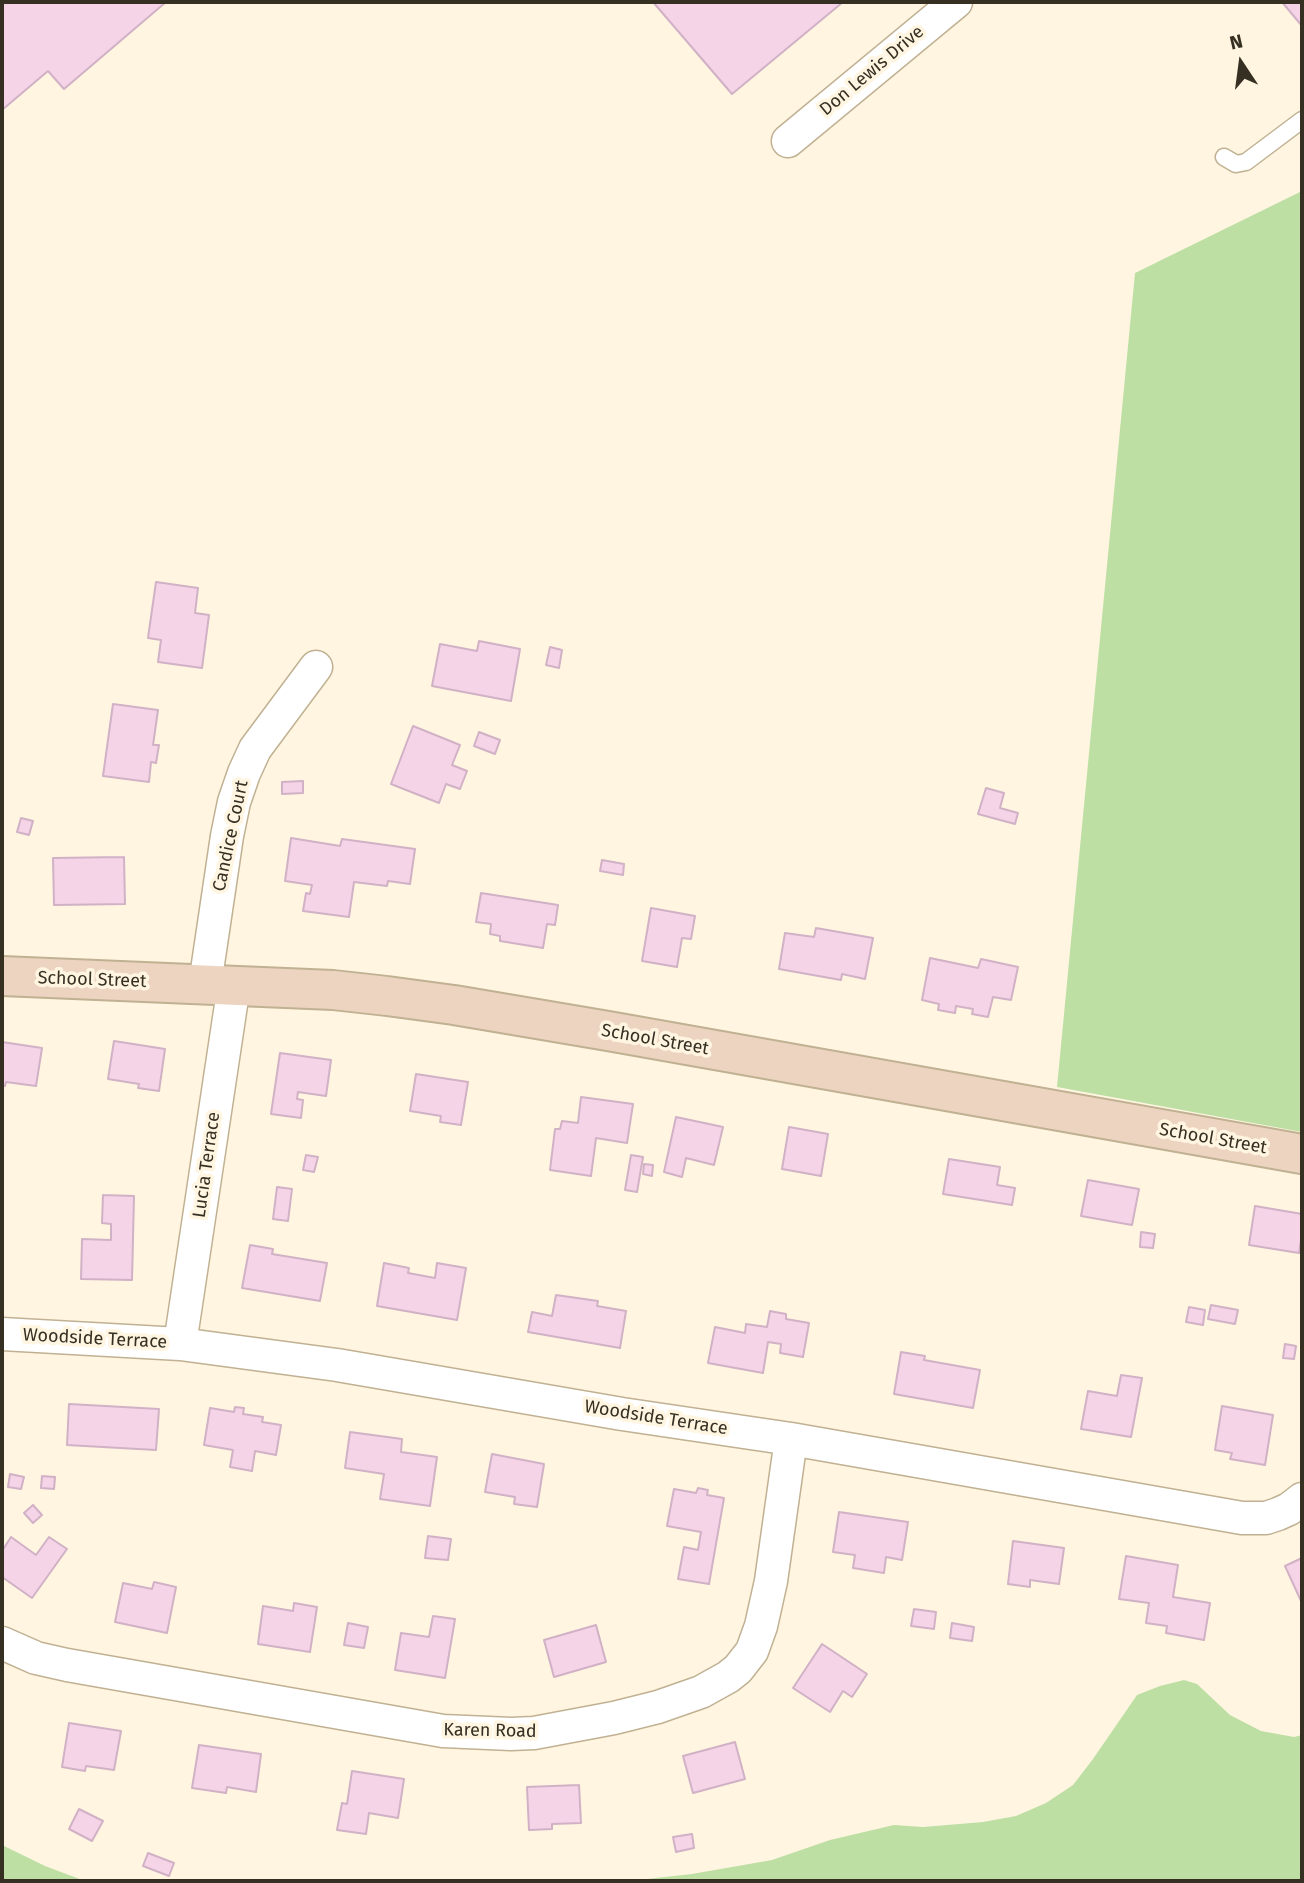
<!DOCTYPE html>
<html>
<head>
<meta charset="utf-8">
<style>
  body { margin:0 }
  #map { position:relative; width:1304px; height:1883px; overflow:hidden; background:#fff5e1; font-family:"Fira Sans",sans-serif }
  canvas { display:block }
  .frame { position:absolute; inset:0; border:4px solid #363023; pointer-events:none }
  .north { position:absolute; left:1206px; top:28px; width:70px; height:70px; -webkit-text-stroke:5px #fff5e1; paint-order:stroke; rotate:347deg; font-size:19px; font-weight:700; line-height:28px; text-align:center; color:#363023 }
  .north::after { content:''; display:block; margin:auto; width:24px; height:32px; background:#363023; clip-path:polygon(50% 0,100% 100%,50% 72%,0 100%) }
</style>
</head>
<body>
<div id="map">
<canvas width="1304" height="1883"></canvas>
<div class="frame"></div>
<div class="north">N</div>
</div>
<script>
const ctx = document.querySelector('canvas').getContext('2d');
ctx.lineJoin = 'round';
function fillPath(path, color) {
  ctx.fillStyle = color;
  ctx.fill(path, 'evenodd');
}
function toPath(rows) {
  const path = new Path2D();
  for (const r of rows) {
    path.moveTo(r[0], r[1]);
    for (let i = 2; i < r.length; i += 2) path.lineTo(r[i], r[i + 1]);
  }
  return path;
}
function trace(path, color, width, dash) {
  ctx.strokeStyle = color;
  ctx.lineWidth = width;
  ctx.lineCap = dash ? 'butt' : 'round';
  ctx.setLineDash(dash || []);
  ctx.stroke(path);
}
function label(font, color, halo, rows, align = 'center') {
  ctx.font = font + ' "Fira Sans",sans-serif';
  ctx.lineWidth = 7;
  ctx.setLineDash([]);
  ctx.textBaseline = 'middle';
  ctx.strokeStyle = halo;
  ctx.fillStyle = color;
  for (const [text, x, y, turn = 0] of rows) {
    ctx.save();
    ctx.translate(x, y);
    ctx.rotate((+turn || 0) * Math.PI / 180);
    ctx.textAlign = isNaN(turn) ? turn : align;
    if (halo) ctx.strokeText(text, 0, 0);
    ctx.fillText(text, 0, 0);
    ctx.restore();
  }
}
fillPath(toPath([
  [1302,191,1302,1132,1057,1087,1135,273],
  [1184,1680,1197,1684,1230,1715,1261,1731,1294,1737,1302,1735,1302,1881,629,1881,692,1874,772,1860,830,1840,894,1825,923,1827,983,1822,1016,1816,1046,1803,1073,1785,1093,1759,1137,1695,1160,1686],
  [2,1845,45,1866,85,1881,2,1881]
]), '#bddfa4');
const building = toPath([
  [2,2,166,2,64,89,48,71,2,110,2,2],
  [653,2,843,2,732,94,653,2],
  [1282,2,1302,2,1302,26,1282,2],
  [156,582,198,588,195,613,209,615,202,668,158,662,161,640,148,638,156,582],
  [479,641,520,649,511,701,432,686,440,644,477,651,479,641],
  [550,647,562,650,559,668,546,665,550,647],
  [113,704,158,710,153,745,159,745,156,763,151,762,149,782,103,776,113,704],
  [413,726,460,745,452,765,467,771,460,789,446,784,439,803,391,784,413,726],
  [479,732,500,740,495,754,474,746,479,732],
  [303,781,303,793,282,794,282,782,303,781],
  [986,788,1004,793,1000,808,1018,813,1015,824,978,814,986,788],
  [21,818,33,821,29,835,17,832,21,818],
  [291,838,340,846,342,839,415,849,410,884,388,881,387,886,354,882,349,917,303,911,306,893,310,894,312,885,285,881,291,838],
  [124,857,125,904,54,905,53,858,124,857],
  [602,860,624,864,623,875,600,871,602,860],
  [481,893,558,905,555,925,547,924,543,948,500,941,500,936,490,934,491,924,476,922,481,893],
  [651,908,695,916,691,939,682,938,677,967,642,961,651,908],
  [816,928,873,938,865,979,842,974,841,980,779,969,785,933,814,937,816,928],
  [930,958,978,968,981,959,1018,967,1011,1000,993,997,988,1017,972,1014,973,1009,956,1006,955,1013,938,1010,939,1004,922,1000,930,958],
  [114,1041,165,1049,159,1091,138,1088,139,1084,108,1079,114,1041],
  [2,1042,42,1048,36,1086,6,1082,5,1086,2,1086,2,1042],
  [280,1053,331,1060,326,1096,298,1092,297,1099,303,1100,301,1118,271,1114,280,1053],
  [416,1074,468,1082,461,1125,440,1122,441,1116,410,1111,416,1074],
  [581,1097,633,1104,627,1143,596,1138,591,1176,550,1170,555,1129,560,1129,562,1121,578,1123,581,1097],
  [676,1117,723,1127,714,1165,686,1158,682,1177,664,1172,676,1117],
  [789,1127,828,1134,821,1176,782,1169,789,1127],
  [306,1155,318,1157,314,1172,303,1170,306,1155],
  [631,1155,643,1157,637,1192,625,1190,631,1155],
  [949,1159,1000,1167,997,1185,1015,1188,1012,1205,943,1194,949,1159],
  [644,1164,653,1165,652,1176,643,1174,644,1164],
  [1088,1180,1139,1189,1132,1225,1081,1216,1088,1180],
  [277,1187,292,1189,288,1221,273,1219,277,1187],
  [103,1195,134,1196,132,1280,81,1279,82,1239,111,1240,111,1224,102,1223,103,1195],
  [1255,1206,1302,1214,1302,1234,1299,1253,1249,1245,1255,1206],
  [1141,1232,1155,1234,1153,1248,1140,1247,1141,1232],
  [250,1245,273,1249,272,1254,327,1263,320,1301,242,1288,250,1245],
  [384,1263,409,1268,408,1273,435,1278,437,1263,466,1268,457,1320,377,1306,384,1263],
  [556,1295,598,1301,597,1306,626,1311,620,1348,528,1332,532,1312,552,1316,556,1295],
  [1211,1305,1238,1310,1235,1324,1208,1319,1211,1305],
  [1189,1307,1205,1310,1203,1325,1186,1322,1189,1307],
  [770,1311,786,1314,786,1319,809,1323,803,1357,780,1353,781,1344,768,1342,763,1373,708,1363,715,1327,745,1333,746,1324,767,1327,770,1311],
  [1285,1344,1296,1346,1294,1359,1283,1358,1285,1344],
  [901,1352,925,1356,924,1360,980,1370,973,1408,894,1394,901,1352],
  [1121,1375,1142,1378,1131,1437,1081,1429,1088,1391,1117,1396,1121,1375],
  [69,1404,159,1409,156,1450,67,1445,69,1404],
  [1222,1406,1273,1415,1265,1465,1230,1459,1232,1453,1215,1450,1222,1406],
  [235,1407,244,1408,243,1414,263,1417,262,1422,281,1425,276,1455,255,1451,252,1471,230,1467,233,1450,204,1445,210,1408,234,1412,235,1407],
  [350,1432,402,1439,401,1452,437,1457,430,1506,380,1499,384,1474,345,1468,350,1432],
  [492,1454,544,1464,537,1507,514,1504,515,1497,485,1492,492,1454],
  [10,1474,24,1477,21,1489,8,1487,10,1474],
  [42,1476,55,1477,54,1489,41,1488,42,1476],
  [698,1488,708,1490,707,1495,724,1498,709,1584,678,1579,684,1547,698,1550,701,1532,667,1526,674,1489,696,1493,698,1488],
  [33,1505,42,1515,33,1523,24,1513,33,1505],
  [839,1512,908,1522,902,1560,886,1557,884,1573,853,1568,855,1555,833,1552,839,1512],
  [428,1536,451,1539,448,1560,425,1558,428,1536],
  [11,1537,36,1555,49,1537,67,1549,32,1598,2,1577,2,1551,11,1537],
  [1013,1541,1064,1548,1059,1584,1030,1580,1030,1587,1008,1584,1013,1541],
  [1126,1556,1178,1565,1173,1597,1210,1603,1204,1640,1166,1633,1167,1626,1146,1623,1149,1603,1119,1599,1126,1556],
  [1302,1558,1302,1600,1301,1601,1285,1566,1302,1558],
  [154,1582,176,1587,167,1633,115,1622,123,1583,152,1589,154,1582],
  [294,1603,317,1607,310,1652,258,1644,263,1606,293,1611,294,1603],
  [914,1609,936,1612,934,1629,911,1626,914,1609],
  [433,1616,455,1619,445,1678,395,1670,401,1633,429,1637,433,1616],
  [348,1623,368,1627,364,1648,344,1645,348,1623],
  [952,1623,974,1627,972,1641,950,1638,952,1623],
  [596,1625,606,1662,554,1677,544,1640,596,1625],
  [822,1644,867,1674,852,1697,843,1691,830,1712,793,1688,822,1644],
  [69,1723,121,1731,114,1770,86,1766,85,1771,62,1767,69,1723],
  [735,1742,745,1779,693,1793,683,1756,735,1742],
  [199,1745,261,1754,256,1792,227,1787,226,1793,192,1788,199,1745],
  [352,1771,404,1779,398,1818,369,1813,366,1834,337,1830,342,1803,347,1804,352,1771],
  [579,1785,581,1823,552,1824,552,1829,529,1830,527,1787,579,1785],
  [79,1809,103,1821,92,1841,69,1829,79,1809],
  [692,1834,694,1848,676,1852,673,1837,692,1834],
  [148,1853,174,1863,169,1876,143,1866,148,1853]
]);
fillPath(building, '#f6d4e8');
trace(building, '#d1b1c5', 2);
const lane = toPath([
  [1224,157,1236,164,1246,162,1302,120]
]);
const street = toPath([
  [788,141,956,2],
  [205,984,227,836,234,802,244,773,255,749,316,667],
  [2,1334,180,1344,337,1365,622,1414,791,1439,1242,1518,1266,1518,1278,1514,1289,1509,1302,1499],
  [180,1344,234,985],
  [2,1643,36,1658,67,1665,443,1731,511,1734,534,1733,614,1718,658,1707,701,1692,728,1677,738,1669,752,1651,761,1626,771,1581,791,1439]
]);
const secondary = toPath([
  [2,976,333,990,387,996,454,1005,608,1031,1302,1154]
]);
trace(lane, '#c0b192', 19);
trace(street, '#c0b192', 35);
trace(secondary, '#c0b192', 42);
trace(lane, '#fff', 16);
trace(street, '#fff', 32);
trace(secondary, '#ecd4c1', 38);
label('18px', '#363023', '#fff5e1', [
  ["Don Lewis Drive",872,71,-40],
  ["Candice Court",231,836,-78],
  ["School Street",92,980,2],
  ["School Street",655,1040,10],
  ["School Street",1213,1139,10],
  ["Lucia Terrace",207,1165,-82],
  ["Woodside Terrace",95,1339,3],
  ["Woodside Terrace",656,1418,9],
  ["Karen Road",490,1731,1]
]);
</script>
</body>
</html>
